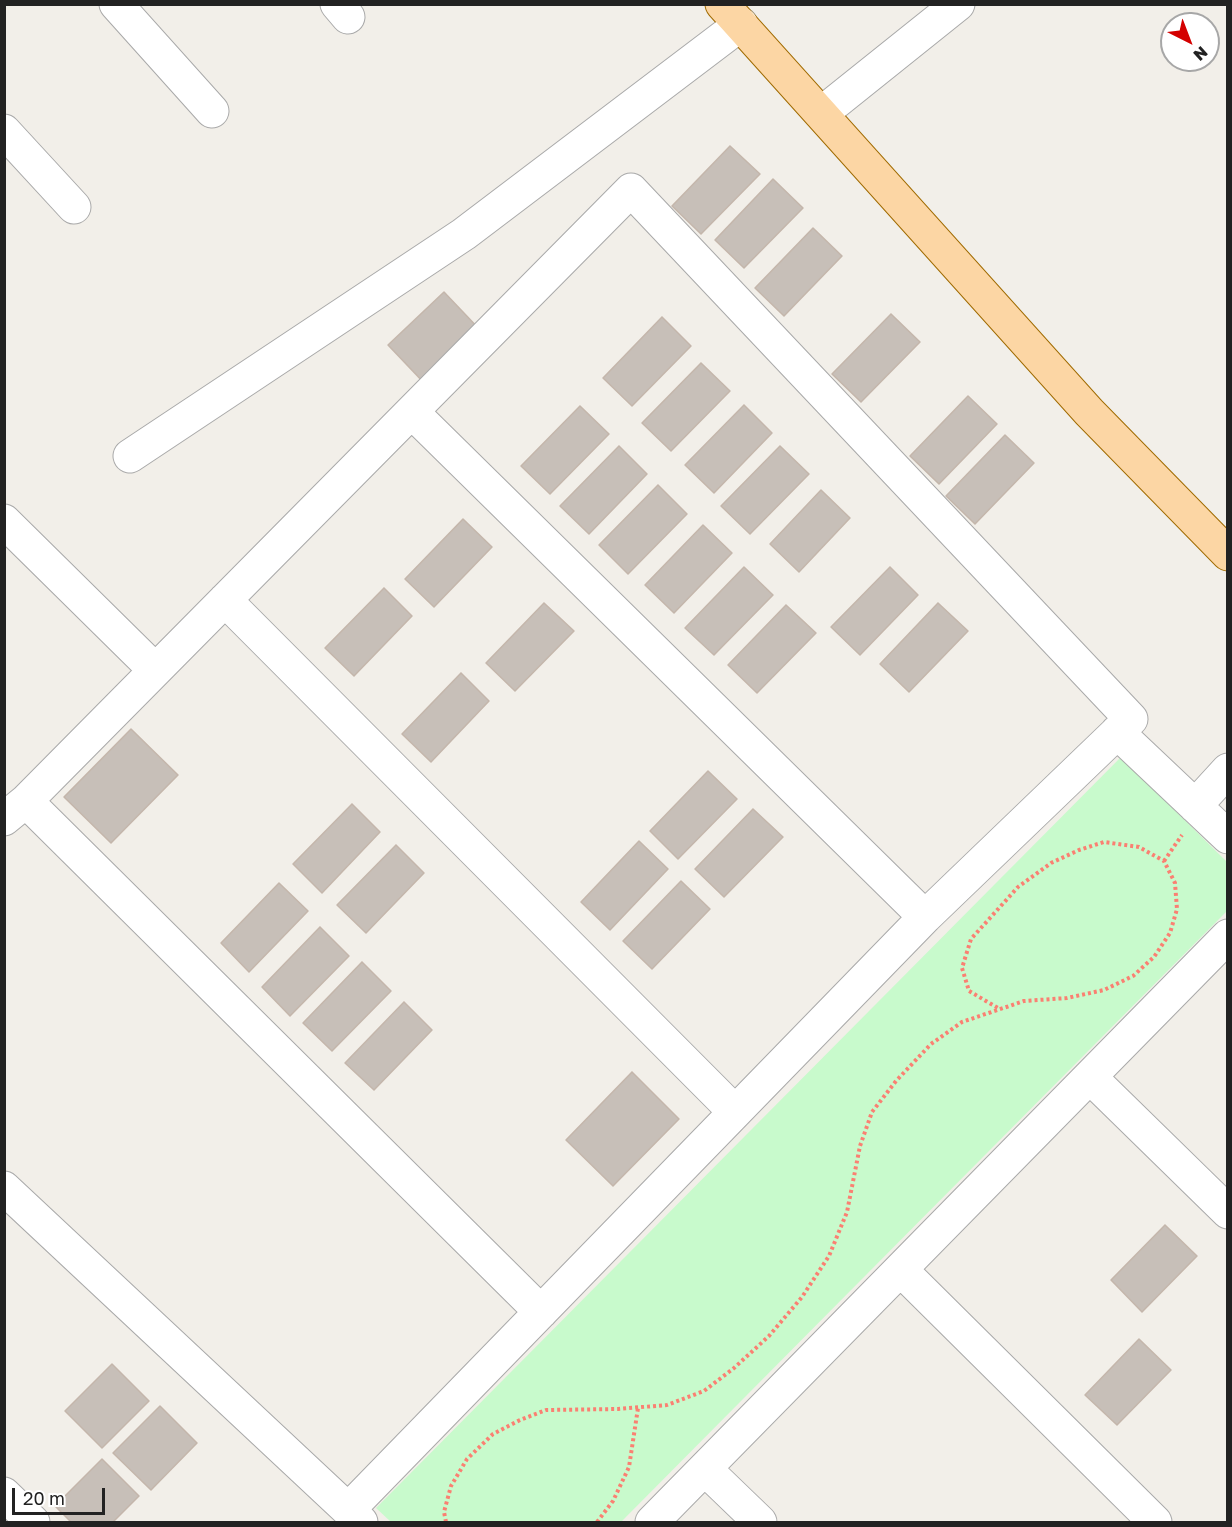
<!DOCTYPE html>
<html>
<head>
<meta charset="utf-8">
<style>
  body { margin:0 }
  #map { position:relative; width:1232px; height:1527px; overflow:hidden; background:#f2efe9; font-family:"Golos Text",sans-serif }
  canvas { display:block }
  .frame { position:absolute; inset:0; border:6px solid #222; pointer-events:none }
  .north { position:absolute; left:1160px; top:12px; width:60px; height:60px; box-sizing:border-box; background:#fff; border:2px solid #a7a7a7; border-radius:50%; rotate:138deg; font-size:16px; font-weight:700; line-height:24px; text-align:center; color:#222 }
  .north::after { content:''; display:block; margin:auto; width:21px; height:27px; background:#d40000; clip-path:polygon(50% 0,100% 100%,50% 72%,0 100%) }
  .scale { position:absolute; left:12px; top:1488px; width:93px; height:27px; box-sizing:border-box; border:3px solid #222; border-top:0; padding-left:8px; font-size:18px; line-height:21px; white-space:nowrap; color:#222; -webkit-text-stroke:4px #fff; paint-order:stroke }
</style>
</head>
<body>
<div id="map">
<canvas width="1232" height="1527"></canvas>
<div class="frame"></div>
<div class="north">N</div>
<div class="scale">20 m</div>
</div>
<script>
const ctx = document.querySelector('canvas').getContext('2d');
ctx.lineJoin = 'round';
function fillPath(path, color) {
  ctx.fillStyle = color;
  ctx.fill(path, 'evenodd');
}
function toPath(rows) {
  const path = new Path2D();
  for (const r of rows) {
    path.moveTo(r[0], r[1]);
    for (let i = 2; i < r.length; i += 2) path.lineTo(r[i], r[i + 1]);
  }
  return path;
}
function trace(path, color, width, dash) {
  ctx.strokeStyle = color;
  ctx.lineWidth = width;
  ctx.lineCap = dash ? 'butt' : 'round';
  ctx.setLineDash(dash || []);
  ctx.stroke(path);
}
fillPath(toPath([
  [1121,757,1227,862,1227,911,621,1522,391,1522,376,1508]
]), '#c8facc');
const building = toPath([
  [730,146,760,174,701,234,672,206,730,146],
  [773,179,803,208,744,268,715,240,773,179],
  [813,228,842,256,784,316,755,288,813,228],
  [444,292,482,332,426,385,388,345,444,292],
  [891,314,920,342,861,402,832,374,891,314],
  [662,317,691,346,632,406,603,378,662,317],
  [701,363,730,391,671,451,642,423,701,363],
  [968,396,997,424,939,484,910,456,968,396],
  [744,405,772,433,714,493,685,465,744,405],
  [580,406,609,434,550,494,521,466,580,406],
  [1005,435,1034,463,975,524,946,496,1005,435],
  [619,446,647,474,589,534,560,506,619,446],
  [780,446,809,474,750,534,721,506,780,446],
  [658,485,687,514,628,574,599,545,658,485],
  [821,490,850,518,799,572,770,544,821,490],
  [463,519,492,547,434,607,405,579,463,519],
  [703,525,732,553,674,613,645,585,703,525],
  [744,567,773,595,714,655,685,628,744,567],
  [890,567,918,595,860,655,831,627,890,567],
  [384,588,412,616,354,676,325,648,384,588],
  [544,603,574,631,515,691,486,663,544,603],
  [938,603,968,631,909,692,880,664,938,603],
  [786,605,816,633,757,693,728,665,786,605],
  [461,673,489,701,431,762,402,734,461,673],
  [131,729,178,775,111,843,64,797,131,729],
  [708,771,737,799,678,859,650,831,708,771],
  [352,804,380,832,322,893,293,864,352,804],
  [753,809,783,837,724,897,695,869,753,809],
  [639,841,668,869,610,930,581,902,639,841],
  [396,845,424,873,366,933,337,905,396,845],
  [681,881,710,909,652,969,623,941,681,881],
  [279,883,308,911,249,972,221,943,279,883],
  [320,927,349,956,290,1016,262,987,320,927],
  [362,962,391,991,332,1051,303,1023,362,962],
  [404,1002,432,1030,374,1090,345,1063,404,1002],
  [632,1072,679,1119,613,1186,566,1140,632,1072],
  [1165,1225,1197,1256,1142,1312,1111,1280,1165,1225],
  [1139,1339,1171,1370,1117,1425,1085,1395,1139,1339],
  [112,1364,149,1401,102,1448,65,1411,112,1364],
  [160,1406,197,1443,151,1490,113,1453,160,1406],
  [102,1459,139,1496,113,1522,71,1522,55,1506,102,1459]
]);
fillPath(building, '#c7bfb8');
trace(building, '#c4b6ab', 1.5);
const minor = toPath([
  [116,4,212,111],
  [337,4,348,17],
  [822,113,958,4],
  [4,131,74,207],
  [412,412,925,917],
  [130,456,464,234,741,24],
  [4,521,155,670],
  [225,600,735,1112],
  [1117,732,1228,837],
  [26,801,541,1312],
  [1195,806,1228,770],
  [4,819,26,801,631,190,1131,719,925,917,348,1510],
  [1090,1077,1228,1212],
  [4,1188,361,1522],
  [901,1270,1155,1522],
  [705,1469,760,1522],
  [4,1494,33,1522],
  [652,1522,1228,936]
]);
const major = toPath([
  [722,4,1089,412,1228,554]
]);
trace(minor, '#a9a9a9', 35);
trace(major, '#a06b00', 35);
trace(toPath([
  [1164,861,1182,835],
  [446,1522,444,1512,451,1486,467,1459,493,1434,520,1420,546,1410,618,1409,667,1405,704,1391,734,1368,769,1336,802,1297,829,1256,847,1212,860,1146,872,1112,896,1081,931,1044,962,1022,1024,1001,1067,998,1104,990,1133,976,1154,957,1170,933,1177,909,1175,883,1164,861,1139,847,1104,842,1079,850,1051,863,1018,887,971,939,962,968,969,991,998,1008],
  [597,1522,613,1501,629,1467,638,1408]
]), '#fa8072', 4, [3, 3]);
trace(minor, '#fff', 33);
trace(major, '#fcd6a4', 33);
</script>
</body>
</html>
